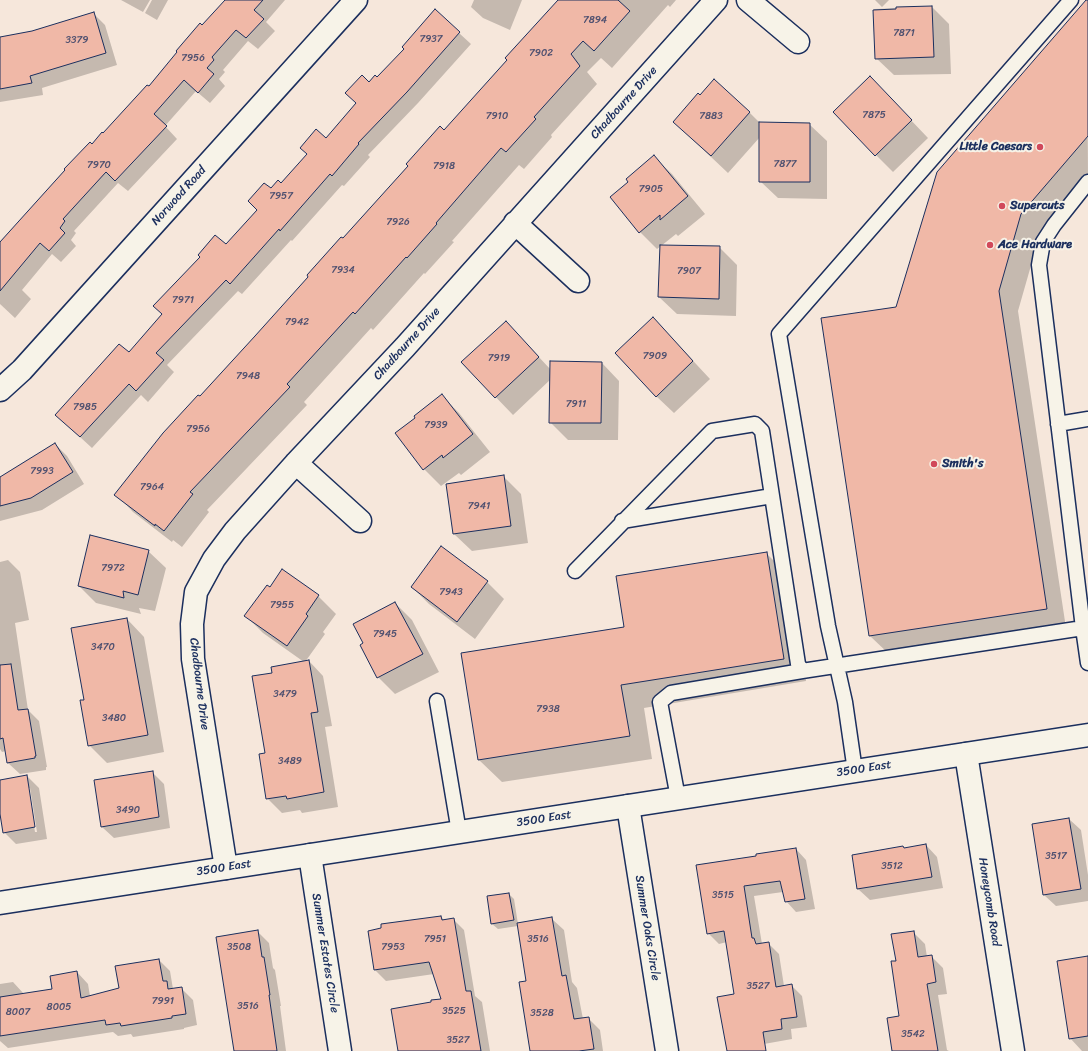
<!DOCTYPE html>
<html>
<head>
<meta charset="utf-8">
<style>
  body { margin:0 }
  canvas { display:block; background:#f6e7db }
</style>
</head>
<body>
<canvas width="1088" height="1051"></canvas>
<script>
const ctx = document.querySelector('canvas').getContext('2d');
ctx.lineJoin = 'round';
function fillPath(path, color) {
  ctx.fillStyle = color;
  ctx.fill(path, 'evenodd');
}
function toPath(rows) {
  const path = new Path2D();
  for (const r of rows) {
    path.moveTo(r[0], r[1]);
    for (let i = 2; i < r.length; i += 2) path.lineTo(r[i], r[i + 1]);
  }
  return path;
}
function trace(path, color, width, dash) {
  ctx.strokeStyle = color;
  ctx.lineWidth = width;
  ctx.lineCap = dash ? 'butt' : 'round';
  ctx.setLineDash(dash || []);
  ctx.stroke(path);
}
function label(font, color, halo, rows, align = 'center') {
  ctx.font = font + ' Sriracha,sans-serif';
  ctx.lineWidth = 4;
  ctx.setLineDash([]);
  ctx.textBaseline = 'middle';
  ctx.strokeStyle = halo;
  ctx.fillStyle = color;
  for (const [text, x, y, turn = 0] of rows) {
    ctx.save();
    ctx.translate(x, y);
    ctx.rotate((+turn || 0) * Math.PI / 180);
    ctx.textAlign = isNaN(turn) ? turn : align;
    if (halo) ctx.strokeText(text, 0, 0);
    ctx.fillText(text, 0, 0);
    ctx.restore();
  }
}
fillPath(toPath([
  [121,0,150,0,143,12],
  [152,0,168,0,157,20,145,13],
  [226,0,285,0,266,22,275,31,258,49,248,41,223,70,225,72,219,79,225,86,210,103,196,91,165,126,177,139,128,191,118,183,74,231,76,233,71,240,76,246,61,262,52,254,22,290,31,299,15,318,0,304,0,243,66,170,149,88],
  [474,0,522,0,510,30,483,18,471,7],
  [559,0,676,0,670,7,668,5,612,68,601,58,587,72,597,84,551,135,552,137,524,169,519,165,452,241,454,242,425,274,424,273,373,330,371,328,304,402,307,405,207,510,209,512,182,547,173,540,172,542,133,512,116,494,200,398,343,240,444,131,508,60],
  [875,0,889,0,882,7],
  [1087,0,1088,178,1040,234,1018,311,1066,628,890,655,870,636,896,308],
  [932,7,949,24,951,74,894,75,876,58,874,9],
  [435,11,471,44,418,103,368,155,370,157,344,186,342,185,292,241,291,240,242,294,238,291,167,365,174,372,148,402,141,395,92,448,68,426,129,353,258,210,271,190,281,184,326,139,357,103,369,83,377,78,405,49],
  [93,13,105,25,117,65,42,88,43,95,0,102,0,38,32,32],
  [887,95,928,138,893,172,876,155],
  [749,112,761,124,809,124,827,141,827,199,778,198,760,181,760,137,728,173,674,122],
  [654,157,672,174,705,214,678,236,676,234,661,246,719,247,737,265,736,316,677,314,659,297,661,246,657,249,640,232,630,182],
  [670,336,710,379,674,413,656,396],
  [523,340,551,370,602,363,619,381,618,440,568,440,550,422,551,379,513,415,462,362],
  [442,396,459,413,490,452,461,475,459,473,441,486,424,469],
  [55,444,67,456,84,484,42,510,0,521,0,478],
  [504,477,521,494,528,543,472,551,454,534,447,484],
  [148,551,166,568,155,611,139,608,141,614,96,603,79,586],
  [766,553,789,576,806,681,644,708,652,759,502,782,479,760,625,627],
  [8,560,20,572,29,620,15,623,28,710,39,721,47,767,46,767,46,770,20,774,8,763,6,751,2,752,0,749,0,562],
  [283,571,318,596,336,614,323,632,325,634,305,662,309,661,323,676,332,726,325,727,338,807,302,813,300,810,282,813,267,798,266,754,273,674,304,662,263,633,246,616,270,588],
  [487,582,504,599,475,639,429,604,412,587],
  [395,603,412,620,439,672,395,694,378,677],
  [127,619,144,637,164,752,107,763,89,745,85,700],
  [152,772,164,784,170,828,114,838,102,827],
  [27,776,39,788,47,839,16,844,4,832,0,810,0,783],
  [28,788,30,788,37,832,35,832],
  [1069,819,1081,830,1088,875,1088,901,1056,906,1044,895],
  [926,845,937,857,943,888,870,900,858,889,904,849],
  [796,849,806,860,815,909,796,912,786,901,783,892,754,896,762,944,768,943,779,954,784,986,791,985,802,996,807,1027,791,1029,792,1039,736,1049,735,995,727,942,719,944,708,933,758,857],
  [509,894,514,899,518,924,552,919,564,930,572,982,577,988,583,1019,588,1018,600,1030,603,1051,531,1051,527,982,518,926,498,929,492,924,488,897],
  [441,917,444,920,453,919,464,930,475,996,482,1002,490,1051,399,1051,432,1003,442,999,434,974,386,981,375,970,369,932],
  [257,931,269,943,273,968,275,970,281,1006,280,1006,286,1051,237,1051],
  [913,932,925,944,927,957,931,956,943,968,947,994,938,995,947,1050,949,1051,893,1051,901,1017,897,962],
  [1088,957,1088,1051,1082,1051,1070,1038],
  [159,960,170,971,173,989,181,988,193,1000,197,1025,184,1028,184,1029,133,1037,131,1034,118,1036,113,1032,8,1048,0,1041,0,984,13,982,24,994,53,989,77,972,88,984,90,996,120,989]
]), '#0003');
const building = toPath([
  [225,0,263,0,254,10,264,19,246,38,236,30,212,57,214,60,207,68,214,74,198,93,184,80,154,114,167,126,115,181,106,172,63,219,65,221,60,228,65,233,49,251,40,243,0,291,0,242,65,170,64,169,90,142,92,144,102,132,103,133,147,85,149,86,177,52,176,51,200,23,202,25,225,0],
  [558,0,618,0,630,11,594,51,583,41,571,54,580,66,534,117,536,119,506,152,501,148,436,223,437,224,407,258,406,257,355,314,353,312,287,384,290,387,190,492,193,494,164,531,155,524,155,526,114,495,163,433,198,395,200,396,255,336,308,277,307,275,341,237,343,238,408,166,406,164,440,126,444,130,507,60,505,58,558,0],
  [1086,0,1088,0,1088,136,1021,214,999,291,1047,609,869,636,821,318,896,307,937,172,1086,0],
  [932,6,934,57,875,59,873,10,896,9,896,7,932,6],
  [435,9,460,32,407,92,358,143,359,144,332,176,330,174,280,231,279,229,230,284,226,280,156,353,164,360,136,391,129,384,80,437,55,415,119,344,129,352,162,314,153,306,200,257,198,255,215,235,226,244,257,210,248,201,264,183,271,188,278,180,281,183,307,154,300,148,316,129,326,138,356,103,345,93,362,75,369,82,375,75,377,77,404,49,402,47,435,9],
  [94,12,106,53,30,76,32,83,0,89,0,37,32,31,94,12],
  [870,76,912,120,875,156,833,112,870,76],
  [714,79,750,112,711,156,673,122,698,93,700,95,714,79],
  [759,122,810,123,810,182,759,182,759,122],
  [654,155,688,196,660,220,660,215,639,233,610,197,628,182,626,179,654,155],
  [660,245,720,246,719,299,658,297,660,245],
  [653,317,693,361,656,397,615,353,653,317],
  [506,321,539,357,495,398,461,362,506,321],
  [550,361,602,362,601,423,549,423,550,361],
  [442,394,473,434,443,458,442,455,423,470,395,433,415,418,414,416,442,394],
  [55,443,73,472,31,498,0,506,0,477,55,443],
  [504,475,511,526,453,534,446,484,504,475],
  [90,535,149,550,138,595,123,591,124,598,78,586,90,535],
  [441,546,488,581,457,622,411,587,441,546],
  [767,552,784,659,621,685,630,736,478,760,461,653,624,627,616,576,767,552],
  [282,569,319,595,306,614,308,616,287,646,244,616,267,585,270,587,282,569],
  [395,602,423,654,377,678,360,645,363,643,353,624,395,602],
  [127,618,148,735,88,746,80,700,84,700,71,628,127,618],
  [309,660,318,712,311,713,324,792,287,799,286,796,266,799,259,754,265,753,252,676,272,673,271,667,309,660],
  [11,664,18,710,28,709,36,756,35,756,35,758,7,763,3,738,0,739,0,665,11,664],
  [153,771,159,817,101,827,94,780,153,771],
  [27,775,35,827,3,833,0,814,0,780,27,775],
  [1069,818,1081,889,1043,895,1032,824,1069,818],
  [926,844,932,877,857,889,852,855,903,846,904,848,926,844],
  [796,848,805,899,785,902,780,881,744,886,752,938,754,938,756,944,769,942,776,987,792,984,797,1017,781,1019,782,1029,763,1032,766,1051,727,1051,717,997,734,994,724,931,707,934,696,865,756,856,756,854,796,848],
  [509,893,514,920,491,924,487,896,509,893],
  [441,916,442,920,454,918,466,991,471,991,481,1051,398,1051,391,1009,431,1002,431,1000,441,999,429,962,374,970,368,931,381,928,381,924,441,916],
  [552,917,562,976,566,975,574,1019,589,1017,594,1049,579,1051,530,1051,519,982,526,981,517,923,552,917],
  [258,930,262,957,264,957,270,995,269,995,277,1051,234,1051,216,937,258,930],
  [914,931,918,957,932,955,936,982,927,984,938,1051,892,1051,887,1018,899,1016,891,961,896,961,891,934,914,931],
  [1088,956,1088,1036,1069,1039,1057,961,1088,956],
  [159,959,163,981,167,981,168,989,182,987,186,1014,172,1016,172,1018,121,1026,120,1023,106,1025,105,1020,0,1036,0,997,52,989,50,976,77,971,81,998,119,988,115,966,159,959]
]);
fillPath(building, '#f0b8a7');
trace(building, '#1b2f5e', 1);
const lane = toPath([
  [1058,424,1088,419],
  [622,521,772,496],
  [575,571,712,431,755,424,762,431,798,664,802,671,1083,628,1088,663],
  [1083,628,1039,265,1043,242,1054,225,1088,182],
  [437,701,459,832],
  [855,771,845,702,828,626,779,334,1071,0],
  [678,798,660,702,671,693,802,671]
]);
const street = toPath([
  [748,0,798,42],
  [515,223,578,281],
  [0,390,22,370,356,0],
  [296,463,360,521],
  [966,754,1013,1051],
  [628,806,667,1051],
  [310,855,340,1051],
  [226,868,193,659,192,624,196,592,214,559,235,531,296,463,405,347,716,0]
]);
const secondary = toPath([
  [0,903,1088,735]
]);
trace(lane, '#1b2f5e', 17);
trace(street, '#1b2f5e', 25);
trace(secondary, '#1b2f5e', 25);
trace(lane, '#f7f3e8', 14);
trace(street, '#f7f3e8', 22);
trace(secondary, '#f7f3e8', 22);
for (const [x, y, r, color] of [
  [1040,147,4,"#d1495b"],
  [1002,206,4,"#d1495b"],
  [990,245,4,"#d1495b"],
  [934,464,4,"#d1495b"]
]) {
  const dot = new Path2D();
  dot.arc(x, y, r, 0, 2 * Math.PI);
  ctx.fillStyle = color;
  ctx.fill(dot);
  trace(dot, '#f7f3e8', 1.5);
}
label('10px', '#505170', null, [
  ["7894",595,20],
  ["7871",904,33],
  ["7937",431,39],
  ["3379",77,40],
  ["7902",541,53],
  ["7956",193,58],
  ["7875",874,115],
  ["7910",497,116],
  ["7883",711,116],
  ["7877",785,164],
  ["7970",99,165],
  ["7918",444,166],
  ["7905",651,189],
  ["7957",281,196],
  ["7926",398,222],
  ["7934",343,270],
  ["7907",689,271],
  ["7971",183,300],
  ["7942",297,322],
  ["7909",655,356],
  ["7919",499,358],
  ["7948",248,376],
  ["7911",576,404],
  ["7985",85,407],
  ["7939",436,425],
  ["7956",198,429],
  ["7993",42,471],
  ["7964",152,487],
  ["7941",479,506],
  ["7972",113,568],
  ["7943",451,592],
  ["7955",282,605],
  ["7945",385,634],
  ["3470",103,647],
  ["3479",285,694],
  ["7938",548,709],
  ["3480",114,718],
  ["3489",290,761],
  ["3490",128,810],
  ["3517",1056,856],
  ["3512",892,866],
  ["3515",723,895],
  ["7951",435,939],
  ["3516",538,939],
  ["3508",239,947],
  ["7953",393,947],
  ["3527",758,986],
  ["7991",163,1001],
  ["3516",248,1006],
  ["8005",59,1007],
  ["3525",454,1011],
  ["8007",18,1012],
  ["3528",542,1013],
  ["3542",913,1034],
  ["3527",458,1040]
]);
label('12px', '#1b2f5e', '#f7f3e8', [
  ["Chadbourne Drive",624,103,-48],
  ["Norwood Road",179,196,-48],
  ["Chadbourne Drive",407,344,-48],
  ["Chadbourne Drive",199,684,83],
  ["3500 East",864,769,-9],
  ["3500 East",544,819,-9],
  ["3500 East",224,868,-9],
  ["Honeycomb Road",989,902,81],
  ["Summer Oaks Circle",647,928,81],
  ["Summer Estates Circle",325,953,81]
]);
label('bold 12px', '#1b2f5e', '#f7f3e8', [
  ["Little Caesars",1032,147,"right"],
  ["Supercuts",1010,206],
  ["Ace Hardware",998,245],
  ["Smith's",942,464]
], 'left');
</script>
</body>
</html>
